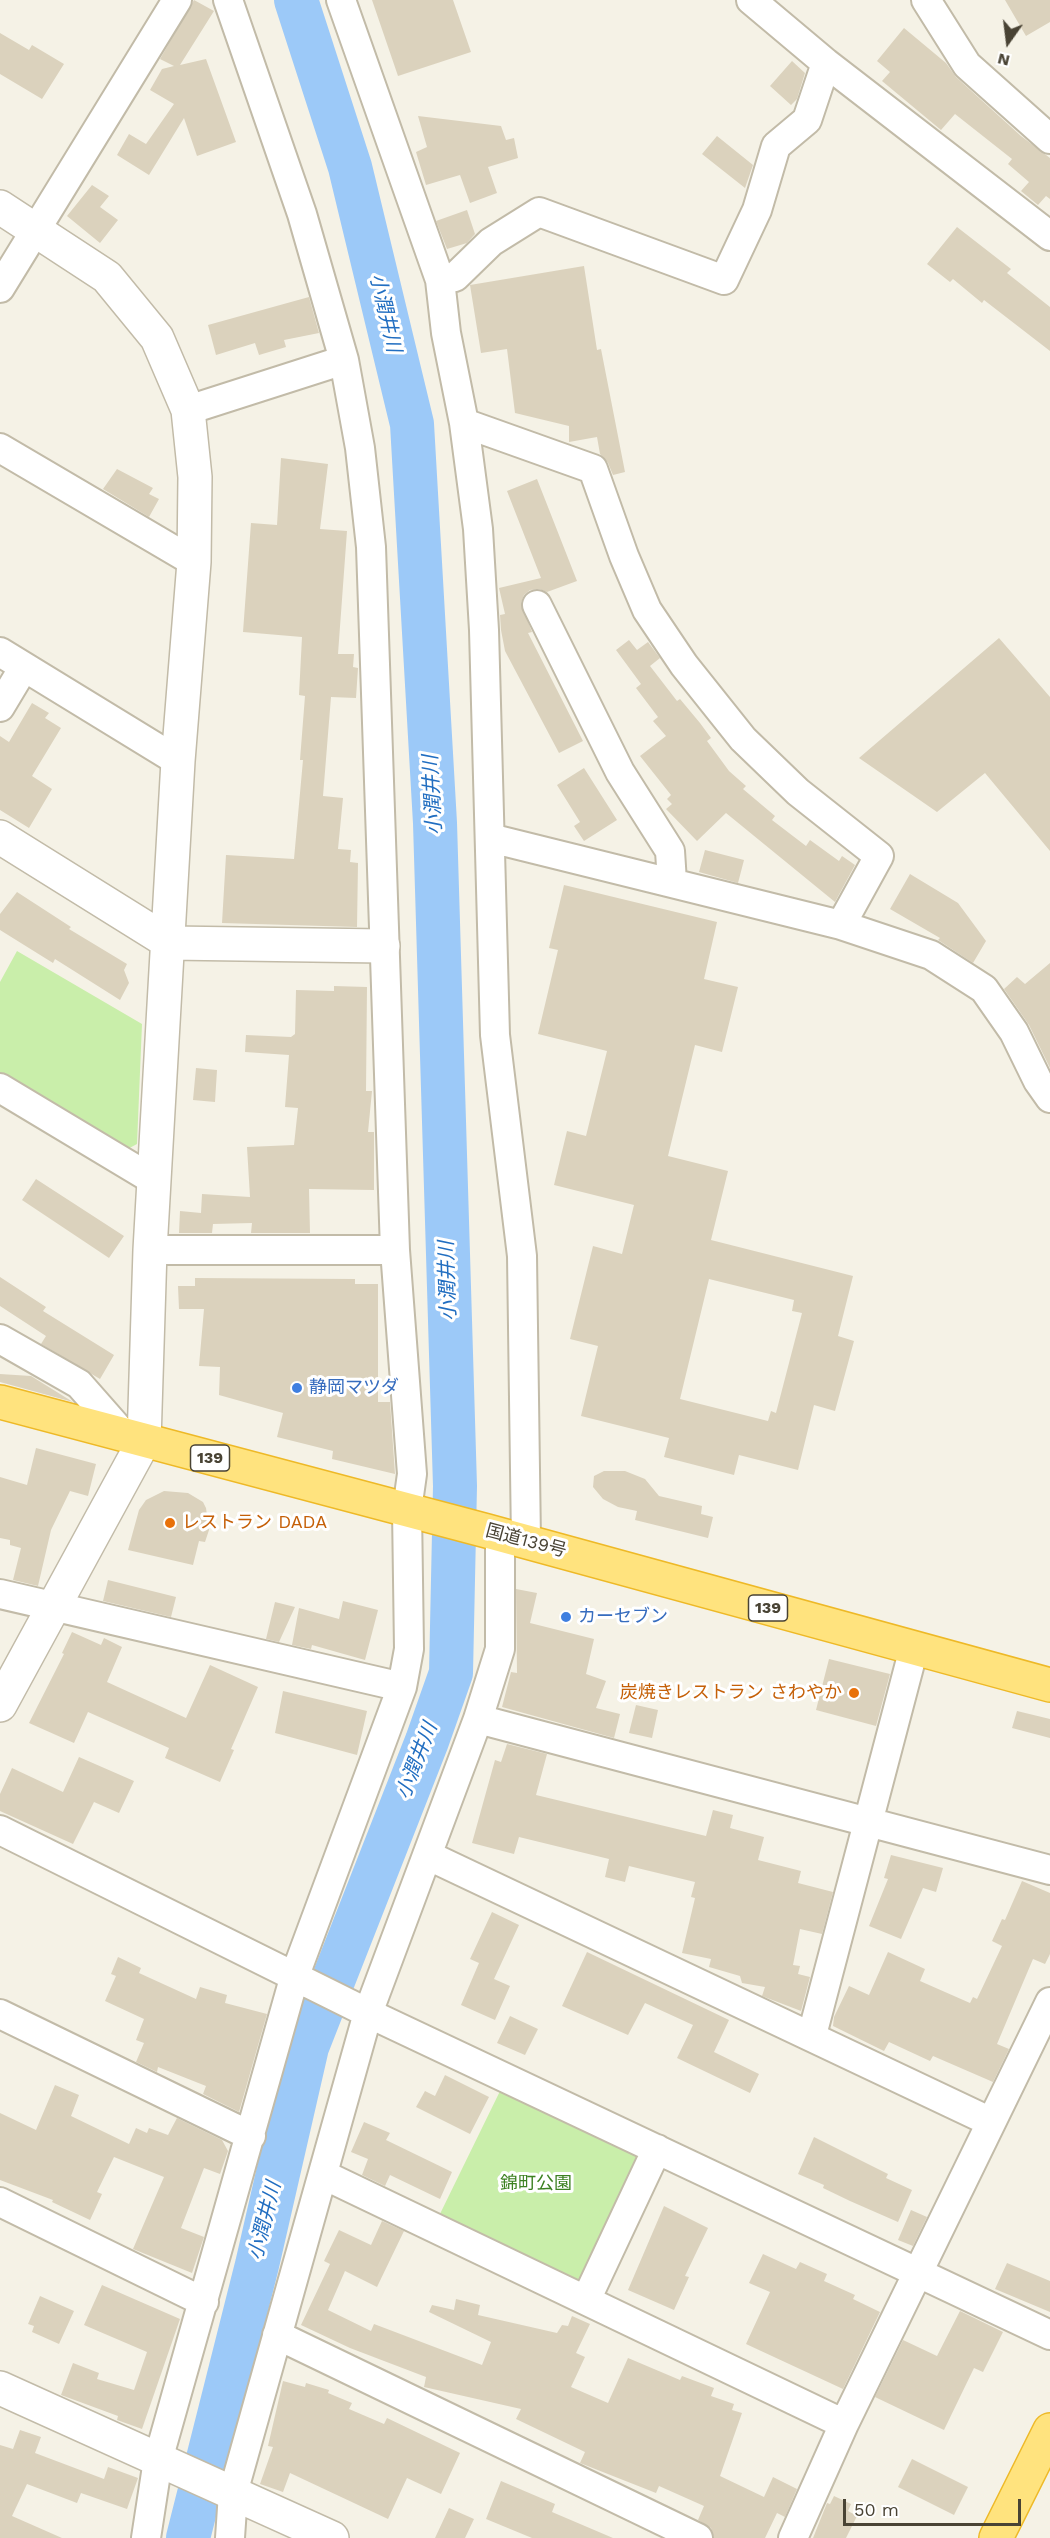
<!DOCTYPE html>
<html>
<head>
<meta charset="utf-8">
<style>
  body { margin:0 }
  #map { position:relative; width:1050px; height:2538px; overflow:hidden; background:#f5f2e6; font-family:"Work Sans",sans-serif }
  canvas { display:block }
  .north { position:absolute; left:978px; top:12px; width:60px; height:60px; -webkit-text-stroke:4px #fff; paint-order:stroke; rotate:194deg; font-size:16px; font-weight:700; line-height:24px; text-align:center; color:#494334 }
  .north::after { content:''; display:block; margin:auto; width:21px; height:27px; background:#494334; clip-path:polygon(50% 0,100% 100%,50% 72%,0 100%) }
  .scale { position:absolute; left:843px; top:2499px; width:178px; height:27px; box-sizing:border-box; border:3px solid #494334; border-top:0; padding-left:8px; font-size:18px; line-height:21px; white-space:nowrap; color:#494334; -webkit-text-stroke:4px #fff; paint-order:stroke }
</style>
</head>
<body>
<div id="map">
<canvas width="1050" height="2538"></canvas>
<div class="north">N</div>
<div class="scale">50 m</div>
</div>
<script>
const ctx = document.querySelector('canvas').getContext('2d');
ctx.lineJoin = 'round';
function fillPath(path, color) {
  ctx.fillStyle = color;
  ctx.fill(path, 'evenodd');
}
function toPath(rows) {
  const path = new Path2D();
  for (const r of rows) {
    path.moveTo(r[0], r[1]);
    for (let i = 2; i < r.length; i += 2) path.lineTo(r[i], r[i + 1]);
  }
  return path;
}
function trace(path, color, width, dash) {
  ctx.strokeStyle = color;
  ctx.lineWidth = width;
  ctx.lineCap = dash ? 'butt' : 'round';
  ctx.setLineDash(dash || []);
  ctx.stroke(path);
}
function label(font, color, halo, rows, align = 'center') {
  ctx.font = font + ' "Work Sans","Noto Sans JP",sans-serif';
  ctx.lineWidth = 6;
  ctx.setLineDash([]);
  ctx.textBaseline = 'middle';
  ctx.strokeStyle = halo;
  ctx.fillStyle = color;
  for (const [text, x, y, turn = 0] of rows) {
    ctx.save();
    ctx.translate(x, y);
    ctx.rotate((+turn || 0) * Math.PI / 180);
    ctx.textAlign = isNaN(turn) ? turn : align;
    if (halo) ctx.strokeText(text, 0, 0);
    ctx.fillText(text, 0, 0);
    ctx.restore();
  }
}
fillPath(toPath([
  [17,951,142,1024,137,1144,122,1152,0,1074,0,982],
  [502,2087,640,2154,586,2282,576,2285,438,2218]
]), '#c9eeaa');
trace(toPath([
  [188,2538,257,2265,307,2047,427,1741,451,1673,455,1486,435,823,412,424,350,167,296,0]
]), '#9cc9f8', 44);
fillPath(toPath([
  [194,0,214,11,180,65,206,59,236,142,197,156,184,118,149,175,117,155,129,134,146,144,174,104,150,90,162,69,174,66,160,59],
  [372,0,453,0,471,52,398,76],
  [1005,0,1050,0,1050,22,1026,36],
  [904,28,946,63,956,77,1021,136,1050,158,1050,199,1046,196,1038,205,1021,191,1029,182,1008,164,1012,159,955,114,941,130,882,81,890,72,877,61],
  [0,33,29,50,32,45,64,64,42,99,0,74],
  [792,61,805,73,797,99,791,105,770,86],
  [418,116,501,126,506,140,514,138,518,158,488,167,497,193,470,203,460,175,426,185,416,152,427,147],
  [717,136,753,165,745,188,702,154],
  [92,185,109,196,100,207,118,220,100,243,67,216],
  [467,210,475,234,467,243,447,249,436,221],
  [957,227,1011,269,1007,273,1050,307,1050,351,984,300,982,303,953,279,950,282,927,264],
  [584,266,597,350,601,349,625,472,613,475,608,463,600,454,597,437,569,442,569,426,515,413,507,349,481,353,470,285],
  [309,297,319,333,284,340,286,347,259,355,255,343,216,355,208,325],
  [281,458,328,464,320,529,347,531,338,654,354,654,353,667,358,668,356,698,331,697,323,796,343,798,338,849,351,850,350,862,358,863,357,927,222,923,226,855,294,859,303,760,300,760,305,696,299,695,302,637,243,632,251,523,277,525],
  [117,469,153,488,149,494,159,499,149,517,103,489],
  [537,479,577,581,547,592,539,589,530,590,524,595,521,603,532,632,528,633,583,741,559,753,505,651,501,630,500,615,505,614,499,588,541,578,507,491],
  [999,638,1050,697,1050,851,985,773,937,812,859,758],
  [629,640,637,650,648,642,660,658,650,666,677,701,680,699,700,723,711,738,707,741,729,771,746,786,743,789,775,816,772,820,806,846,810,840,839,861,842,856,855,865,835,902,726,813,697,841,666,809,672,804,667,799,671,795,640,756,666,736,653,721,658,717,636,688,641,684,616,650],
  [32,703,49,713,45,718,61,728,32,776,52,789,29,828,0,810,0,736,9,742],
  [584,768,617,820,584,841,574,826,580,822,557,785],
  [705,850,744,860,738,883,699,872],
  [910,874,958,903,986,941,973,963,938,940,940,938,890,909],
  [564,885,717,922,704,979,738,987,722,1052,695,1045,668,1156,728,1171,711,1240,853,1276,838,1336,854,1341,835,1411,814,1405,798,1470,739,1455,734,1475,664,1457,669,1438,581,1416,598,1346,570,1339,593,1246,622,1254,634,1205,554,1185,567,1131,586,1136,607,1051,538,1034,558,950,549,948],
  [709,1279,794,1300,792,1311,802,1313,776,1413,771,1411,768,1421,680,1399],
  [17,892,71,927,69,929,127,964,124,970,129,983,120,1000,55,959,53,963,0,930,0,914],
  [1050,963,1050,1068,1029,1025,1004,989,1017,977,1025,984],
  [334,986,367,987,366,1091,372,1091,368,1132,374,1132,374,1190,309,1189,310,1233,251,1233,252,1223,213,1224,212,1233,179,1233,180,1211,201,1213,202,1194,250,1197,247,1147,294,1145,298,1108,285,1107,289,1055,245,1052,246,1035,291,1037,295,1034,296,990,334,991],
  [196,1068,217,1070,215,1102,193,1100],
  [36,1179,124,1236,109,1258,22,1200],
  [0,1277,46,1307,43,1311,114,1355,100,1379,41,1344,46,1336,0,1306],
  [195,1278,355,1279,355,1284,378,1284,378,1402,390,1402,395,1474,332,1459,333,1451,277,1437,283,1413,219,1395,220,1367,199,1366,204,1309,179,1309,178,1286,195,1286],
  [0,1374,31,1376,73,1402,0,1382],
  [36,1448,96,1464,88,1496,70,1491,51,1530,38,1586,13,1580,21,1548,10,1545,10,1540,0,1538,0,1477,27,1485],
  [604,1471,625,1471,645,1479,659,1496,702,1506,701,1514,713,1517,708,1538,635,1520,637,1511,618,1507,603,1499,593,1487,594,1476],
  [164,1491,188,1493,203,1502,206,1508,209,1530,205,1542,199,1541,193,1565,128,1550,139,1510,146,1500],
  [108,1580,176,1597,171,1617,103,1601],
  [516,1589,537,1593,530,1623,594,1639,586,1674,606,1681,596,1708,620,1714,614,1738,502,1707,511,1672,517,1673],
  [343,1601,378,1610,365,1660,312,1645,311,1649,292,1645,299,1608,339,1619],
  [275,1602,295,1607,279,1642,266,1639],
  [72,1632,101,1645,104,1638,122,1647,107,1682,186,1718,210,1665,258,1687,231,1749,234,1750,220,1782,165,1758,169,1748,88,1712,74,1743,29,1723,64,1654,62,1653],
  [829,1659,890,1674,876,1726,816,1710],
  [283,1691,367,1711,357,1755,275,1733],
  [636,1705,658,1710,652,1738,629,1733],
  [1017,1711,1050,1719,1050,1738,1012,1728],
  [507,1744,547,1754,536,1795,706,1836,713,1810,733,1815,730,1828,764,1837,758,1860,801,1871,798,1883,833,1892,822,1934,800,1929,793,1965,800,1966,798,1974,810,1977,801,2011,762,1996,765,1987,742,1983,740,1976,709,1967,711,1959,682,1953,695,1898,691,1897,695,1882,629,1866,625,1882,605,1877,609,1859,519,1837,514,1854,472,1843,495,1760,501,1762],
  [79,1757,134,1781,119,1813,94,1802,73,1844,0,1811,0,1794,12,1768,63,1792],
  [891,1855,943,1868,936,1892,923,1888,901,1939,869,1926,888,1879,884,1878],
  [1022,1881,1050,1893,1050,1954,1045,1964,1033,1959,997,2044,1009,2049,993,2082,933,2056,930,2061,889,2042,884,2051,833,2026,834,2017,849,1986,869,1995,888,1952,925,1969,920,1981,970,2003,973,1997,977,1999,1002,1946,992,1941,1002,1919,1005,1920],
  [492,1912,519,1925,494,1979,510,1986,495,2020,461,2005,479,1963,470,1959],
  [587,1952,729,2020,714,2052,759,2074,750,2093,677,2058,693,2025,645,2003,628,2035,562,2006],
  [118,1957,141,1968,139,1973,196,1999,200,1987,227,1995,225,2003,267,2014,239,2112,203,2094,206,2086,158,2067,157,2072,136,2062,144,2043,136,2040,144,2019,105,2001,116,1976,111,1974],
  [510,2016,538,2029,525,2055,497,2043],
  [445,2075,489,2097,470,2134,416,2107,425,2091,435,2096],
  [55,2085,79,2095,71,2116,129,2144,136,2128,147,2133,149,2128,168,2135,177,2118,222,2140,228,2151,220,2174,204,2168,181,2228,204,2237,192,2273,133,2249,164,2177,114,2157,97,2192,102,2194,90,2220,52,2202,53,2200,0,2180,0,2113,36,2130],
  [364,2122,390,2133,386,2140,452,2172,440,2199,390,2175,385,2186,362,2175,368,2159,351,2152],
  [814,2137,888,2174,886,2178,912,2190,898,2222,850,2201,823,2188,824,2185,798,2174],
  [664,2206,708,2228,685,2276,689,2277,674,2310,628,2290],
  [911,2210,927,2217,913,2246,898,2240],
  [382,2221,404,2231,377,2287,345,2271,328,2310,371,2331,374,2324,482,2365,491,2342,429,2312,432,2305,454,2310,456,2299,480,2305,478,2315,557,2333,562,2325,568,2326,572,2316,590,2324,576,2353,585,2357,571,2387,608,2403,628,2358,680,2380,682,2376,714,2388,711,2396,734,2404,732,2410,742,2413,720,2476,764,2497,773,2477,797,2489,785,2517,777,2513,765,2538,714,2538,711,2528,698,2520,704,2506,659,2486,656,2493,580,2463,585,2452,516,2419,521,2409,424,2387,426,2377,350,2348,301,2325,330,2264,324,2261,339,2230,371,2245],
  [763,2254,796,2269,800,2262,827,2274,824,2281,855,2295,853,2299,880,2312,843,2389,746,2344,770,2292,749,2283],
  [1007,2263,1050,2281,1050,2312,995,2289],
  [102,2285,180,2319,142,2429,117,2420,118,2416,61,2395,73,2363,99,2373,97,2379,134,2390,147,2352,84,2325],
  [40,2296,74,2311,59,2344,32,2332,34,2326,28,2324],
  [960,2311,1003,2332,983,2372,974,2368,944,2430,875,2397,903,2340,937,2356],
  [283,2381,305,2387,306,2383,329,2390,328,2393,352,2403,349,2409,384,2424,387,2418,460,2453,441,2494,407,2478,388,2519,290,2473,283,2492,260,2484,273,2447,268,2446],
  [20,2430,41,2437,35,2453,104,2479,108,2467,138,2478,127,2509,81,2493,77,2503,27,2484,12,2516,62,2538,0,2538,0,2445,13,2449],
  [912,2459,968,2487,954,2515,898,2487],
  [501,2481,555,2504,552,2512,613,2538,532,2538,486,2519],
  [834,2496,851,2504,848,2511,857,2516,846,2538,813,2538,827,2503,830,2504],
  [449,2508,474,2519,465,2538,435,2538]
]), '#dbd2bd');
const minor = toPath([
  [341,0,440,280,446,333,464,423,478,529,484,630,495,1035,522,1256,526,1541],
  [751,0,826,63,1050,236],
  [926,0,967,65,1050,139],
  [440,280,455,277,491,242,539,212,724,280,757,210,776,146,807,120,826,63],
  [0,288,177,0],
  [188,410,344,360],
  [464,423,593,469,624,556,647,610,684,665,743,739,798,792,879,856,841,925],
  [0,448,194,562],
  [537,605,620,772,670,851,672,882],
  [0,652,178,761],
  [0,707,24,667],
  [490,838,841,925,931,955,984,989,1014,1032,1038,1081,1050,1098],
  [0,1088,155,1181],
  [150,1250,395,1250],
  [0,1339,79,1384,123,1434],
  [0,1594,402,1687],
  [478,1719,1050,1870],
  [0,1830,368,2013,1050,2335],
  [427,1855,991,2122],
  [0,2014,251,2136],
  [812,2035,914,1648],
  [324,2175,844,2424],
  [0,2202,204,2302],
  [586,2300,657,2149],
  [277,2335,698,2538],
  [146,2538,158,2460,295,1975,402,1687,409,1649,407,1510,412,1474,395,1250,371,547,360,448,344,360,302,214,228,0],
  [230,2538,233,2493,368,2013,478,1719,500,1649,500,1534],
  [793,2538,844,2424,1050,2002]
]);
const tertiary = toPath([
  [0,207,107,277,157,338,188,410,195,477,194,562,178,761,150,1250,144,1441,0,1705],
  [0,837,170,943,383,946],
  [0,2388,332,2538]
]);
const trunk = toPath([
  [0,1402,487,1531,1050,1685],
  [996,2538,1050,2430]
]);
trace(minor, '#c2bba8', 32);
trace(tertiary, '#c2bba8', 36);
trace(trunk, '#eeb927', 36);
trace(minor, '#fff', 28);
trace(tertiary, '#fff', 33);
trace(trunk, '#ffe37e', 33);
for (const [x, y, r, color] of [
  [297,1388,6,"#3f7fe0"],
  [170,1523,6,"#e8710a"],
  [566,1617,6,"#3f7fe0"],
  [854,1693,6,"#e8710a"]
]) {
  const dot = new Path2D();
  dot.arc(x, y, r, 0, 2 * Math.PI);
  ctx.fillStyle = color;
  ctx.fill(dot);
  trace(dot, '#fff', 2);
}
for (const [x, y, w] of [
  [210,1458,39],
  [768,1608,39]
]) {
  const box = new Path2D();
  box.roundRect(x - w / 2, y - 13, w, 26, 4.5);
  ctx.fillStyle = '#fff';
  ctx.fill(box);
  trace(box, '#494334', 1.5);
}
label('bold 16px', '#494334', null, [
  ["139",210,1458],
  ["139",768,1608]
]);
label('18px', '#366cbe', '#fff', [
  ["静岡マツダ",309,1388],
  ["カーセブン",578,1617]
], 'left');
label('18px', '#c56008', '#fff', [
  ["レストラン DADA",182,1523],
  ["炭焼きレストラン さわやか",842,1693,"right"]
], 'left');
label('18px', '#494334', '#fff', [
  ["国道139号",526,1541,15]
]);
label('18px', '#3c8121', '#fff', [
  ["錦町公園",536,2184]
]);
label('italic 20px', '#216ec1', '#fff', [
  ["小潤井川",385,313,77],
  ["小潤井川",433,795,-93],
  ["小潤井川",448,1281,-92],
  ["小潤井川",417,1761,-69],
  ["小潤井川",265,2221,-76]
]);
</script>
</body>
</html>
